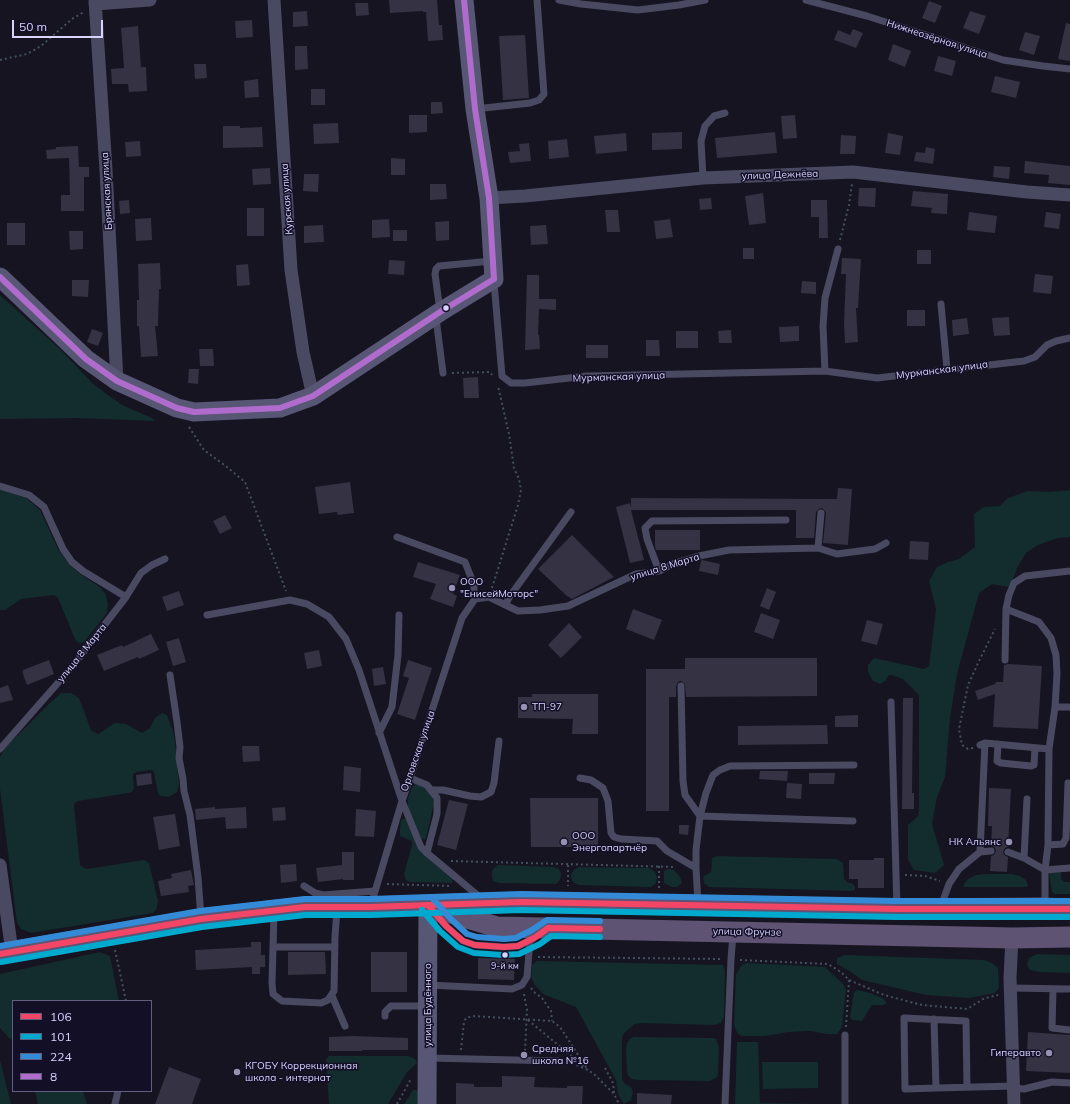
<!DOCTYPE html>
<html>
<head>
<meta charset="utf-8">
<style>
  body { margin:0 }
  #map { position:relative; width:1070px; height:1104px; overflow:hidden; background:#161421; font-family:Mulish,sans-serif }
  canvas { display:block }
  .legend { position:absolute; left:12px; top:1000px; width:140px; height:92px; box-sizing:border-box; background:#130f26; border:1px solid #625e7d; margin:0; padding:5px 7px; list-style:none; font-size:12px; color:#d9d4ff }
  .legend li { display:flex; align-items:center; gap:8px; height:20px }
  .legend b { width:20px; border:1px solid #625e7d }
  .scale { position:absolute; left:12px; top:20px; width:91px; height:18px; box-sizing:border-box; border:2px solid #d9d4ff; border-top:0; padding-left:5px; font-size:12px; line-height:14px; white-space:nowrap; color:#d9d4ff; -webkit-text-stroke:3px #130f26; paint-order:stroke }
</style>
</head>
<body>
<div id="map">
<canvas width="1070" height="1104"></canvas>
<ul class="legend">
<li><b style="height:5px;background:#f34667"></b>106</li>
<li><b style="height:5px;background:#00a9ce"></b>101</li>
<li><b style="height:5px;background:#338bd7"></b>224</li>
<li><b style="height:5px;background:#b06ccc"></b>8</li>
</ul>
<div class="scale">50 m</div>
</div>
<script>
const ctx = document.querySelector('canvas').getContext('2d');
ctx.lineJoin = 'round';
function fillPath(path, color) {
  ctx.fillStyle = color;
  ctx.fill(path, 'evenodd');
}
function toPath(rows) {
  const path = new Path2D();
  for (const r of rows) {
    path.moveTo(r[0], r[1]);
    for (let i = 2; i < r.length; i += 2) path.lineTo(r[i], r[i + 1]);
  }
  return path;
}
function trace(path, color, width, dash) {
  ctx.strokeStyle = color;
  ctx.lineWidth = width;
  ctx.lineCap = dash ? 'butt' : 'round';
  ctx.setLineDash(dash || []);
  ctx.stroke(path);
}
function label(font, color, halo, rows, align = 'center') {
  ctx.font = font + ' Mulish,sans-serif';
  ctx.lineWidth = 3;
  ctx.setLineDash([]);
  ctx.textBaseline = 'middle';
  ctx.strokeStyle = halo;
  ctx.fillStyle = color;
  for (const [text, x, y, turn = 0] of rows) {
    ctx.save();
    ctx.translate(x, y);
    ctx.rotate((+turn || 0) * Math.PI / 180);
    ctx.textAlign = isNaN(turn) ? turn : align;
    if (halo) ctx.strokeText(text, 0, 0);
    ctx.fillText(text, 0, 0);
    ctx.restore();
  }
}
fillPath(toPath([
  [0,295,61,350,93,384,122,405,152,418,155,421,77,418,0,419],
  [0,489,26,498,40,510,58,549,69,564,80,574,100,587,106,595,108,605,107,613,84,642,79,643,75,639,58,598,54,595,21,599,5,610,0,610],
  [1070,490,1070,537,1058,538,1038,545,1026,553,1017,568,1012,582,1008,587,992,584,979,593,957,674,950,718,945,777,937,797,932,824,944,865,935,873,914,870,908,859,908,825,918,816,919,809,919,695,903,679,892,675,889,675,885,681,880,684,873,681,868,672,868,665,874,658,924,669,929,666,936,609,929,581,937,567,948,562,959,559,975,547,974,514,984,507,1000,506,1008,498,1028,491,1049,492],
  [61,693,71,693,79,698,91,730,98,734,115,723,126,724,142,733,150,728,155,718,162,713,167,715,173,731,175,741,179,784,177,792,169,797,161,796,158,793,154,772,151,770,137,772,133,774,133,776,134,788,132,792,128,793,78,801,75,803,74,806,80,865,84,868,87,869,144,860,149,863,158,901,156,910,153,913,31,933,21,929,17,923,0,789,0,757,5,748,49,704],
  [415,784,419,784,427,789,432,797,434,803,426,838,425,840,421,838,408,807,408,798,412,787],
  [405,818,419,849,436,865,450,875,453,878,452,883,410,882,406,880,404,874,412,845,412,841,400,836,400,828,401,820],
  [717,856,837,859,843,863,844,879,848,883,851,883,855,886,855,890,852,891,709,887,704,883,703,877,711,872,712,858],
  [498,865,554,867,559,869,561,874,560,880,556,884,499,883,493,881,492,877,492,871,494,868],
  [579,867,649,868,655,872,657,877,656,883,651,887,579,885,573,882,571,877,572,872,575,869],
  [668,869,674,870,680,877,682,883,677,887,672,887,664,883,664,871],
  [1057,870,1061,873,1061,879,1064,882,1070,882,1070,894,1055,894,1052,892,1049,874,1052,871],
  [986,874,1011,874,1020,876,1026,880,1028,885,1027,887,964,887,964,884,968,879,976,875],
  [100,952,110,956,119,1001,13,1001,13,1040,9,1038,0,1028,0,974],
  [1037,954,1070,955,1070,973,1040,972,1030,970,1027,965,1029,958],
  [845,955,984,960,992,963,998,968,999,988,995,993,969,998,926,995,862,980,851,972,837,964,837,958],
  [537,961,723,965,725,971,724,1017,721,1023,714,1025,642,1023,635,1024,624,1033,622,1038,622,1079,625,1084,631,1087,633,1092,631,1100,624,1104,618,1094,616,1080,576,1007,543,994,535,985,531,977,532,965],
  [747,963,825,967,843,984,846,989,842,1027,837,1034,827,1034,810,1031,788,1032,765,1036,742,1036,737,1033,734,1024,736,974,742,965],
  [858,990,870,993,884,999,887,1003,883,1005,872,1005,862,1021,852,1020,850,1017,854,992],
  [634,1037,713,1038,716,1039,719,1047,718,1074,717,1077,710,1081,638,1080,632,1079,628,1076,627,1072,626,1048,627,1043,630,1039],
  [737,1042,758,1042,760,1103,820,1104,735,1104],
  [329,1056,408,1056,415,1059,417,1063,407,1072,388,1104,329,1104,326,1059],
  [0,1060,11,1104,0,1104],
  [762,1062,818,1062,818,1088,763,1089],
  [413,1090,416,1090,418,1092,418,1104,404,1104],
  [35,1091,83,1091,87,1104,38,1104]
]), '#132c2d');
fillPath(toPath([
  [389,0,437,0,439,25,442,25,443,40,428,41,426,12,423,12,423,11,390,13],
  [929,1,942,6,935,23,922,18],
  [355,3,368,3,369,15,356,16],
  [307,11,308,26,293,27,293,12],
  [970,11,986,16,979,34,963,28],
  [252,20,253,37,236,38,235,21],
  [1066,23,1070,24,1070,61,1058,59],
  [138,26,141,67,146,67,147,91,129,92,128,84,112,84,111,69,124,68,121,28],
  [853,29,863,33,856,48,834,40,838,30,850,35],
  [1025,32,1040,36,1034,55,1019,50],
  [525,35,529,98,503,100,499,36],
  [893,44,911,51,905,67,888,60],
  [295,46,307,46,308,69,295,70],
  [938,56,956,61,952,76,934,71],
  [194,64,206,64,207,78,195,79],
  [995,76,1020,82,1016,98,991,92],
  [258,79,259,97,245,98,244,81],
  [311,89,325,89,325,105,311,105],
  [431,102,442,102,443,113,431,114],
  [409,115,427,115,427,132,409,133],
  [795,115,797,138,783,139,781,116],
  [338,123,339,143,314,144,313,124],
  [223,126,240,126,240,128,262,127,263,147,223,148],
  [682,132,682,149,652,150,652,133],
  [775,132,777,153,717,158,715,138],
  [626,133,627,151,596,154,594,136],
  [888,133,903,136,900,155,885,153],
  [841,135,856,136,855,154,840,154],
  [567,139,569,157,549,159,548,141],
  [140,141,141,156,126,157,125,142],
  [529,143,531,161,510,163,508,152,520,151,519,144],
  [78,146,79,167,89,167,89,177,84,177,84,211,61,211,61,195,70,195,69,158,47,159,46,150,56,149,56,147],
  [926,147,935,149,933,164,914,161,916,152,925,153],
  [391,158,405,159,405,175,391,175],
  [1025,161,1070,166,1070,185,1048,183,1049,175,1024,173],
  [994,166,1010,167,1009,179,993,177],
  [270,168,271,184,253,185,252,169],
  [304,174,319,174,318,192,303,191],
  [430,184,446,184,447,199,430,200],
  [859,188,876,188,875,207,858,206],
  [913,191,948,194,947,214,931,213,932,208,911,206],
  [763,193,766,223,749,225,745,196],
  [711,198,712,209,700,210,699,199],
  [129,200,130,213,120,214,119,201],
  [811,200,827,200,828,238,819,238,819,217,811,217],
  [247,208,264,208,264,236,247,236],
  [605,210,618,210,620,232,607,232],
  [969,212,997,216,995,233,967,230],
  [1046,212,1061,214,1059,229,1044,227],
  [151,218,152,240,136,241,135,219],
  [389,219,390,237,372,238,372,220],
  [670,219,673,237,656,239,654,221],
  [449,221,449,240,436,241,435,222],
  [7,223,25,223,25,245,7,245],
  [323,225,324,242,304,243,304,226],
  [546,225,548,244,531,245,530,226],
  [393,230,407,230,407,241,393,241],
  [69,231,83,231,83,249,70,250],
  [743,248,754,248,754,259,743,259],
  [917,250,931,250,931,264,917,264],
  [842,258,861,259,858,308,856,308,858,342,845,343,844,323,846,274,841,274],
  [389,260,405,261,404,275,388,274],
  [160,263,161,289,159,289,158,326,155,326,158,356,141,357,139,326,137,326,137,300,139,300,138,264],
  [248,264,250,285,237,286,236,265],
  [1035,274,1053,276,1051,294,1033,292],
  [527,275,539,275,539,299,556,299,556,310,539,309,538,335,539,335,540,349,525,350],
  [72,280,89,280,88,297,72,296],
  [802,281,816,282,816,294,801,293],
  [907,310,925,310,925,326,907,326],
  [1009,317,1010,335,994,336,992,318],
  [967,318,969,334,953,336,952,320],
  [799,326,799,341,780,342,779,327],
  [92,329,103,333,98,346,87,342],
  [731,330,732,343,719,343,718,331],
  [676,331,698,331,698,348,676,348],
  [646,340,659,340,660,356,646,356],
  [586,345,608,345,608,358,586,358],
  [199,349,213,349,214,366,200,366],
  [189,369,199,369,198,384,188,383],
  [478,377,479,398,464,398,463,378],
  [350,482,354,513,338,515,337,512,319,514,315,487],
  [838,488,852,489,848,545,823,543,826,513,825,511,822,508,819,509,816,512,814,538,796,538,796,510,631,510,644,560,630,563,616,507,630,503,631,508,631,498,837,499],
  [225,515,232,528,220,534,213,521],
  [655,530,700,530,700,550,656,550,655,545],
  [572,535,614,577,572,599,567,596,538,569],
  [910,541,929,542,928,560,909,559],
  [702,560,720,564,718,575,699,571,701,561],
  [418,562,460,575,453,594,457,596,453,607,430,599,436,584,413,577],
  [767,588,776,592,769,610,760,606],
  [179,591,184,605,167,611,162,597],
  [633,609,662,620,654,640,626,629],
  [761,613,780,620,773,639,754,632],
  [867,620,883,624,877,645,861,641],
  [569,623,582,637,561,658,548,645],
  [151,634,159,650,139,659,138,657,104,671,97,655,122,645,123,647],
  [179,638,186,662,173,666,166,642],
  [319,650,322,666,307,669,304,653],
  [685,658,817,658,817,696,686,697,685,684,681,681,678,682,676,686,676,697,669,697,669,811,646,811,646,669,685,669],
  [49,660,54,674,27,685,23,674,23,670],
  [408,660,432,668,415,720,397,714,409,678,403,676],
  [1008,664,1042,666,1038,729,993,727,995,694,978,700,975,691,995,684,996,682,1003,682,1004,665],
  [383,667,386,684,374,686,372,669],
  [8,685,13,700,0,703,0,688],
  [532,694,598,694,598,734,572,734,573,719,518,718,518,697,532,697],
  [903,698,913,698,912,793,914,793,914,809,902,809],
  [858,715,858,727,835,727,835,716],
  [827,725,828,744,738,745,738,726],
  [242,746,259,746,260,761,243,762],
  [344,766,361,768,360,792,343,790],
  [760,771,788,771,787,781,759,779],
  [151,773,152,784,137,786,136,775],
  [809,773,835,773,834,784,809,784],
  [787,783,802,784,801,799,786,798],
  [989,788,1011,789,1008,847,1005,848,1003,852,1004,855,1008,857,1007,872,990,871,991,856,994,855,996,851,995,848,991,846,992,826,988,826],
  [530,798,598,798,598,847,531,847],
  [449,800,468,804,456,850,437,845],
  [215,807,215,809,246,807,247,828,226,829,225,817,196,820,195,809],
  [285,807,286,820,273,821,272,808],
  [356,809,376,811,374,837,355,836],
  [175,814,180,846,159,850,153,817],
  [679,825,689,825,688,835,679,834],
  [342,852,354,852,354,880,343,880,343,879,318,882,316,868,342,865],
  [874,858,884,858,884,888,858,888,858,879,849,879,849,860,874,860],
  [296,864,297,881,281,883,280,865],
  [191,870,194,885,188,886,189,892,161,896,158,881,172,878,171,874],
  [251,942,261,942,261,955,265,955,265,967,260,967,260,974,252,974,252,967,196,970,195,950,251,947],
  [288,952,325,952,326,974,288,975],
  [371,952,407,952,407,992,371,992],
  [478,958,515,959,514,980,478,979],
  [1028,1032,1070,1035,1070,1073,1026,1071],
  [353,1036,408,1038,408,1050,362,1050,362,1051,329,1051,329,1037],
  [169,1067,201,1079,192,1104,155,1104],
  [502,1076,535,1077,534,1087,567,1088,567,1086,583,1086,582,1104,456,1104,456,1083,474,1084,474,1087,502,1087],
  [637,1093,672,1095,671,1104,637,1104]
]), '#343243');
trace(toPath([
  [0,60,27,54,41,46,72,19,84,12],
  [840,240,849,205,852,184],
  [452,373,490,372,492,375],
  [189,427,204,450,227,467,245,482,286,591],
  [492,588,518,505,521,490,519,479,514,468,509,434,498,386],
  [973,748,968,749,962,745,959,729,968,685,979,661,995,629],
  [451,861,675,867],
  [568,865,568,886],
  [659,866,659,888],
  [905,875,925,876,940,881],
  [387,884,451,886],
  [115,950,126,1001],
  [538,957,722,959],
  [740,960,828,964,841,972,849,980,884,995,922,1005,967,1009,985,998,998,995],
  [531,988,534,992,542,998,551,1011,552,1021],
  [524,994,527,1010,525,1051],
  [528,1020,586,1068],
  [846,1027,849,980],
  [461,1050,464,1022,466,1018,473,1016,552,1021,560,1027,588,1070],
  [567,1063,572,1063,588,1070,595,1075,614,1094,619,1104],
  [605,1068,613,1083,614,1093],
  [397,1104,411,1079]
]), '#44505f', 2, [2, 3]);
trace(toPath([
  [559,0,581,4,638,10,679,5,705,0],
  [806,0,867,16,1003,60,1043,66,1070,69],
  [475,109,530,103,539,100,544,94,537,0],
  [703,178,701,141,705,126,714,116,725,113],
  [494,282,502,376,511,383,525,383,587,376,825,371,877,378,1024,361,1035,357,1047,345,1056,341,1070,338],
  [941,304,947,369],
  [440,311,435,274,436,269,439,266,492,261],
  [436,318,443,373],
  [825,371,823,326,825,298,838,249],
  [0,486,29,495,44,507,63,549,72,562,83,571,126,597],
  [397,537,465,562,474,585,474,599,475,599],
  [818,548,821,513],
  [659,571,647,539,645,528,652,521,786,520],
  [475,599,489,597,518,611,540,610,568,606,636,574,659,571,675,563,699,556,729,550,818,548,837,554,875,549,886,543],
  [505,605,510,596,571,512],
  [1006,609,1039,622,1051,638,1056,655,1057,674,1055,707,1049,749,1048,845,1045,870,1045,905],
  [207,615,290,600,307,604,329,617,346,639,359,670,402,801,421,847,427,853,482,899],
  [1005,660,1006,609,1009,595,1014,583,1025,576,1070,571],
  [170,675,177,722,180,747,179,758,183,779,184,791,190,815,198,877,201,918],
  [681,686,683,781,685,795,700,816,696,850,696,868],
  [891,702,897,908],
  [1055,707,1070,707],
  [379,733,392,707,398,655,399,615],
  [998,744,997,761,1001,763,1031,766,1034,765,1035,748],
  [980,745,985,743,1049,749],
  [0,749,71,668,126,597,141,573,152,565,165,559],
  [410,778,427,785,437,798,437,814,427,853],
  [580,778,591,780,603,788,608,801,611,833,614,837,621,839,657,841,667,851,696,868,698,904],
  [432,790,443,790,470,796,481,797,491,792,494,783,499,741],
  [853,821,700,816,706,793,713,775,720,770,730,766,854,765],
  [1048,845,1063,844,1066,838,1068,783],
  [980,852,985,743],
  [1008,852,1024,858,1045,870,1070,868],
  [1024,858,1027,799],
  [304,886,315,893,323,895,375,891],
  [371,905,402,801,410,778,462,618,475,599],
  [941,906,949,884,959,869,980,852,991,851],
  [274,913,272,983,273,994,282,1001,321,1003,328,1000,334,991,335,936,337,910],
  [436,915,446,926,463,941,475,945,504,947,518,946,533,939],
  [273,947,335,947],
  [428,985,512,989,522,985,527,977,530,940],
  [1011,988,1070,989],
  [1053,989,1052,1028,1070,1030],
  [332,996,345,1026],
  [385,1016,385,1012,391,1006,426,1006],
  [934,1019,936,1088,1014,1086],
  [428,1058,558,1061],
  [936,1088,905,1089,904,1018,966,1021,967,1087],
  [1014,1088,1024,1089,1052,1082,1070,1083],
  [115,1104,118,1091],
  [725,1104,731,959,733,934],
  [845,1104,845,1035]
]), '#4a4962', 7);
trace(toPath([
  [95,0,106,170,117,381],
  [274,0,291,270,303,352,313,396],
  [95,4,150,0],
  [489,198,525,196,703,178,853,172,1027,192,1070,195],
  [0,865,12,952],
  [1012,938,1010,978,1014,1104]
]), '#4a4962', 13);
trace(toPath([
  [0,277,86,359,117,381,177,408,194,412,280,408,313,396,440,312,494,279,489,198,475,109,464,0],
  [427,1104,428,905]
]), '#575674', 19);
trace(toPath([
  [441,910,497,927,1012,938,1070,937],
  [0,954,201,919,305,907,371,907,521,902,897,909,1044,908,1070,909]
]), '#5e5373', 21);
trace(toPath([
  [428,905,446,926,463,941,475,945,504,947,518,946,536,937,548,928,600,929],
  [0,954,201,919,305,907,371,907,521,902,897,909,1070,909]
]), '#f34667', 6);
trace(toPath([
  [422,910,440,931,458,947,474,953,503,955,519,954,540,944,551,936,600,937],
  [1,962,202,927,305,915,371,915,521,910,897,917,1070,917]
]), '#00a9ce', 6);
trace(toPath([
  [434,900,452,920,467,934,477,937,504,939,516,938,532,930,547,920,600,921],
  [0,946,200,911,305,899,371,899,521,894,897,901,1070,901]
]), '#338bd7', 6);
trace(toPath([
  [464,0,475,109,489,198,494,279],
  [0,277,86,359,117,381,177,408,194,412,280,408,313,396,440,312,494,279]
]), '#b06ccc', 6);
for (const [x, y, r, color] of [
  [446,308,3.5,"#d9d4ff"],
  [452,588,4,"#9591b1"],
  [524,707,4,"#9591b1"],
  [564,842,4,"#9591b1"],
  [1009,842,4,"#9591b1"],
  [505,955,3.5,"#d9d4ff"],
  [1049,1053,4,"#9591b1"],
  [524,1055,4,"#9591b1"],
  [237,1072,4,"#9591b1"]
]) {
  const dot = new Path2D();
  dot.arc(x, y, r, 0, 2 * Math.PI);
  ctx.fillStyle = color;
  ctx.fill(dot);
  trace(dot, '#130f26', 1.5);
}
label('9px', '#d9d4ff', '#130f26', [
  ["9-й км",505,966]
]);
label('10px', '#d9d4ff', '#130f26', [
  ["Нижнеозёрная улица",937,39,18],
  ["улица Дежнёва",780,175,-2],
  ["Брянская улица",107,191,-93],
  ["Курская улица",287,199,-94],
  ["Мурманская улица",942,370,-7],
  ["Мурманская улица",619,377,-2],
  ["улица 8 Марта",665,567,-17],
  ["улица 8 Марта",82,653,-51],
  ["Орловская улица",418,751,-71],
  ["улица Фрунзе",747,932,1],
  ["улица Будённого",428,1005,-90]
]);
label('10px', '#d9d4ff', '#130f26', [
  ["ООО",460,582],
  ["\"ЕнисейМоторс\"",460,594],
  ["ТП-97",532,707],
  ["ООО",572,836],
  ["Энергопартнёр",572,848],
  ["НК Альянс",1001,842,"right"],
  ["Средняя",532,1049],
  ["школа №16",532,1061],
  ["Гиперавто",1041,1053,"right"],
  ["КГОБУ Коррекционная",245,1066],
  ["школа - интернат",245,1078]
], 'left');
</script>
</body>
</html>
